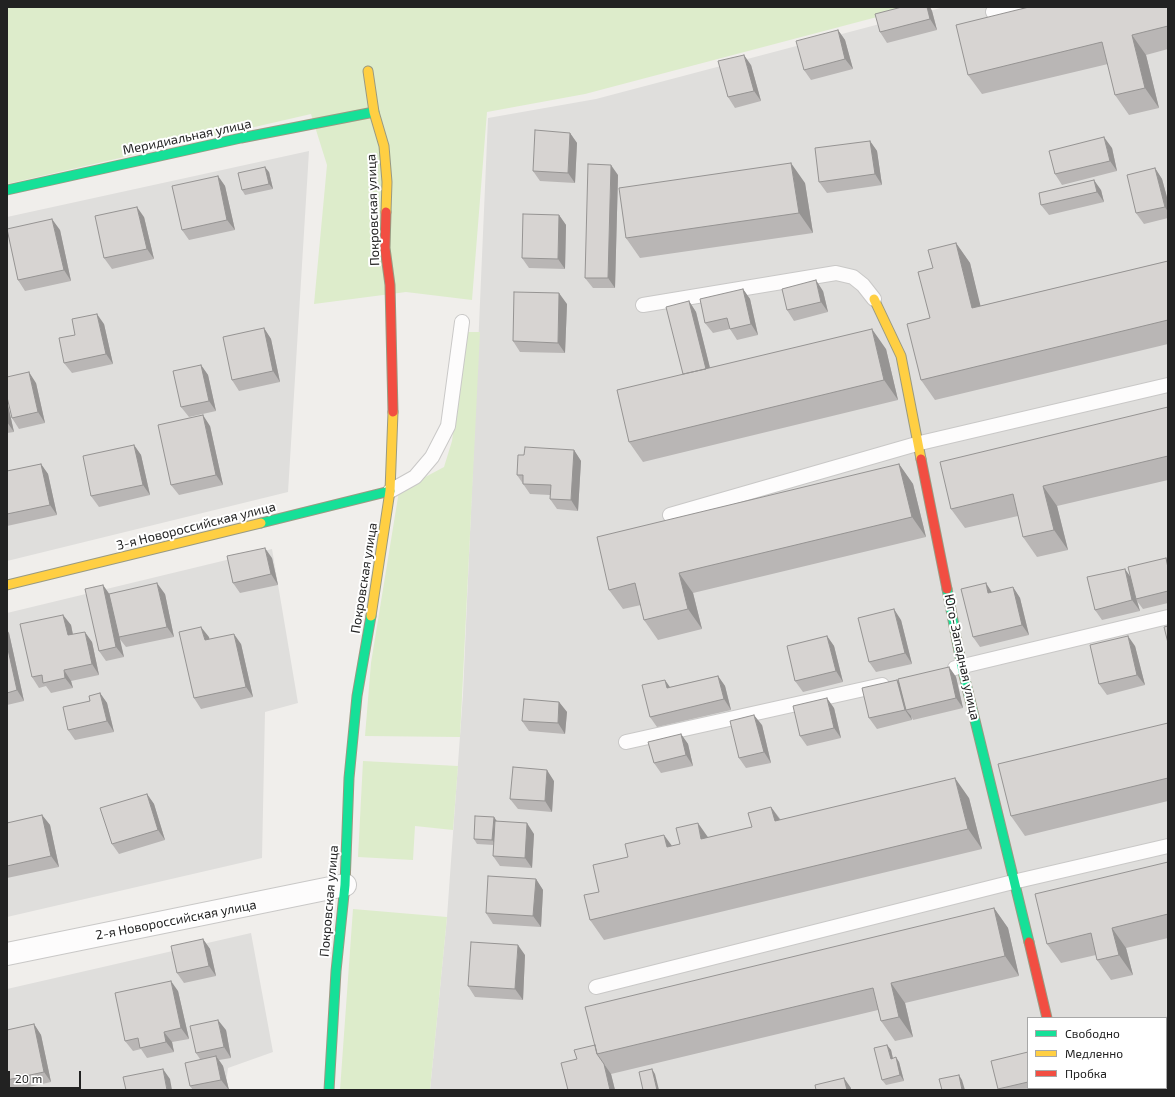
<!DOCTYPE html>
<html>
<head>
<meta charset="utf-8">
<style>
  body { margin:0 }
  #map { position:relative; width:1175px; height:1097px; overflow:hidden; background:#f0eeeb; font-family:"Exo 2",sans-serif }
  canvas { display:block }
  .frame { position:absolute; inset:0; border:8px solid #222; pointer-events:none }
  .legend { position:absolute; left:1027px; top:1017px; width:140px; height:72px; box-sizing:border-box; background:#fff; border:1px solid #a7a7a7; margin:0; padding:5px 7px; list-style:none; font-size:12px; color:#222 }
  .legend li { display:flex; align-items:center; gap:8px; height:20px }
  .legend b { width:20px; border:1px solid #a7a7a7 }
  .scale { position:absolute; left:8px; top:1071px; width:73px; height:18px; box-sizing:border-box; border:2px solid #222; border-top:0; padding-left:5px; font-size:12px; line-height:14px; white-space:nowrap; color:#222; -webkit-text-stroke:3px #fff; paint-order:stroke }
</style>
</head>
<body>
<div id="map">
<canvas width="1175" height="1097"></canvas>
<div class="frame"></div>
<ul class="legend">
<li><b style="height:5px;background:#16e098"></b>Свободно</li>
<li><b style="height:5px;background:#ffcf43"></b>Медленно</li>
<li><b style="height:5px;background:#f24e42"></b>Пробка</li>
</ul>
<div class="scale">20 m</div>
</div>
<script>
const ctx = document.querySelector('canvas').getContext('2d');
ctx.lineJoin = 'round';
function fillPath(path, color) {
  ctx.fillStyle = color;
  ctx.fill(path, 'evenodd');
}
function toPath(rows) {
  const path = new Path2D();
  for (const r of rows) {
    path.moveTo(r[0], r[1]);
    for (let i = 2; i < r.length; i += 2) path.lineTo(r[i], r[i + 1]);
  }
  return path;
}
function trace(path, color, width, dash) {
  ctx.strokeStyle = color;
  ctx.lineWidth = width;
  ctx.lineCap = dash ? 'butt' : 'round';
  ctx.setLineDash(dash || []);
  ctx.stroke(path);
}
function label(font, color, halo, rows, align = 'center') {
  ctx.font = font + ' "Exo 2",sans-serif';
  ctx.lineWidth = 4;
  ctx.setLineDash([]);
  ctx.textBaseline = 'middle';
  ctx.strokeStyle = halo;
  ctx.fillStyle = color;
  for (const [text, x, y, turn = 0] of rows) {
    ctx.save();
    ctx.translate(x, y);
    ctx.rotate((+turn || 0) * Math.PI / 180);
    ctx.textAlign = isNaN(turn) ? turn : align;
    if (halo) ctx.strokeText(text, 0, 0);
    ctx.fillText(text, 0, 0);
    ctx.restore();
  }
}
fillPath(toPath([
  [944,7,1168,7,1168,1090,430,1090,447,917,463,694,488,118,596,99],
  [1028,1018,1166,1018,1166,1088,1028,1088],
  [309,151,288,492,7,561,7,217],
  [272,549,298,703,265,712,262,858,7,917,7,613],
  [251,933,273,1052,228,1068,225,1090,7,1090,7,989]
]), '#dfdedc');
fillPath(toPath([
  [7,7,915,7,585,94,487,112,472,300,406,292,314,304,327,165,311,114,7,184],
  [466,332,480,332,460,737,365,736,371,663,399,491,444,467,452,441],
  [363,761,458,766,453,830,415,826,413,860,358,857],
  [353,909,447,917,430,1090,340,1090]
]), '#ddeccb');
const lane = toPath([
  [993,12,1015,7],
  [643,305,836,273,853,277,863,285,874,299],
  [390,491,415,477,432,457,448,426,462,322],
  [670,515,920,443,1168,385],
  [955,668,1168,617],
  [626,742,882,685],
  [596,987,1013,882,1168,846],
  [1166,1074,1168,1074],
  [1100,1090,1108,1088]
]);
const street = toPath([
  [7,954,345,885],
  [1064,1088,1064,1090]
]);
const fast = toPath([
  [7,190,241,138,374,112],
  [261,523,390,491],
  [947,589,962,667,1029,942],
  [329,1090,336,971,345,885,349,778,357,696,371,616]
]);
const slow = toPath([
  [368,71,374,112,384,146,387,182,386,212],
  [874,299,901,356,921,459],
  [7,585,261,523],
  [371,616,390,491,393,412]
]);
const jam = toPath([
  [386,212,385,248,390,285,393,412],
  [921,459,947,589],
  [1029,942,1047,1018]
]);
trace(lane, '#c9c8c7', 16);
trace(street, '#c9c8c7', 24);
trace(fast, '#999a82', 11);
trace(slow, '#999a82', 11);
trace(jam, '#999a82', 11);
trace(lane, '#fdfcfc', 14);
trace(street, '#fdfcfc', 22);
trace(fast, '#16e098', 9);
trace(slow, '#ffcf43', 9);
trace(jam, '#f24e42', 9);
fillPath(toPath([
  [902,7,930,7,932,11,937,30,887,43,880,32],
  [1168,7,1168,49,1146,55,1159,108,1129,115,1115,95,1108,64,982,94,968,75],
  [838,30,845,40,853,69,811,80,804,70],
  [751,65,761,101,735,108,728,97],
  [570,133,577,143,575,183,540,181,533,171],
  [870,141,877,151,882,185,827,193,819,182],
  [1112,148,1117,171,1062,185,1055,174],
  [1155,168,1162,179,1168,201,1168,218,1144,224,1136,213],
  [269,172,273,189,245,195,242,190],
  [618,175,615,288,593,288,585,278],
  [218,176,225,186,235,230,189,240,182,230],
  [805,183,813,233,640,258,626,238],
  [1101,190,1104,202,1049,215,1041,205],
  [559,215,566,225,565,269,529,268,522,258],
  [144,217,154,259,112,269,104,258],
  [60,230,71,281,25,291,18,280],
  [956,243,970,263,980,306,1168,261,1168,344,935,400,921,380,930,318,933,268],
  [743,289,750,299,758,335,737,340,730,329,713,333,705,323],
  [823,291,828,312,794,321,787,310],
  [689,301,696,312,710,368,886,349,898,400,643,462,629,442,683,374],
  [567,304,565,353,520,352,513,341],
  [104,324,113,364,72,373,64,363,75,335],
  [264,328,271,339,280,382,239,391,232,380],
  [201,365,208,375,216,411,189,417,181,407],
  [36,383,45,423,19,429,12,418],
  [7,401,14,432,7,433],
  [1168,407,1168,480,1057,506,1068,550,1037,557,1023,537,1018,516,965,528,951,509],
  [210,426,223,485,179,495,171,485],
  [134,445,141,455,150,495,99,507,91,496],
  [574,450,581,461,578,511,557,509,550,499,550,495,530,494,517,475,524,455],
  [41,464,48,474,57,515,7,526,7,471],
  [899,464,913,484,926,537,693,593,702,629,658,640,644,620,641,605,623,609,609,590],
  [272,558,278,585,240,593,233,583],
  [1166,558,1168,561,1168,603,1143,609,1137,601,1140,611,1102,620,1095,610,1130,577],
  [103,585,109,594,165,594,174,637,126,647,119,638,124,657,106,661,99,651],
  [1013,587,1020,598,1029,635,980,647,973,637,993,592],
  [63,615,71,625,73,634,92,642,99,675,71,681,73,688,51,693,46,686,39,688,32,677],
  [901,620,912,664,876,672,869,662],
  [7,630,9,633,24,701,7,705],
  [827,636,834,646,843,682,803,692,795,681],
  [209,637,209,639,241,644,253,697,201,709,194,698],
  [1135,646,1145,685,1107,695,1099,684],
  [949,667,956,677,963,708,913,720,911,716,912,720,877,729,869,718,900,683],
  [718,676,725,686,731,710,657,727,650,717,670,687],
  [100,693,107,703,114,732,75,740,68,730,90,701],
  [559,702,567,712,565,734,529,731,522,721],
  [834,708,841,738,807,746,800,736],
  [1168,723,1168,801,1025,836,1011,816],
  [762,725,771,763,746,768,739,758],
  [681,734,688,744,693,766,661,773,654,763],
  [554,781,552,812,518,809,510,799],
  [147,794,154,804,165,840,119,854,112,844],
  [969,798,982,849,604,940,590,920,599,892,672,846,752,827,771,807,781,820],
  [42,815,50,825,59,867,7,878,7,823],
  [494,817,497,821,534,834,532,868,500,866,493,856,494,845,477,844,474,839],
  [1168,862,1168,938,1126,948,1133,975,1111,980,1097,960,1096,955,1061,963,1047,944],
  [536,879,543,890,541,927,493,924,486,913],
  [994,908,1008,928,1019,976,905,1003,913,1037,895,1041,881,1021,878,1010,611,1074,615,1090,577,1059,595,1045],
  [203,939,210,949,216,976,184,983,177,973],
  [525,955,523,1000,475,997,468,986],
  [178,991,189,1039,172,1042,174,1052,147,1058,141,1049,133,1051,125,1041],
  [1168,1017,1168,1059,1166,1059,1166,1018],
  [34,1024,41,1035,51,1082,15,1090,7,1090,7,1030],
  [226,1030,231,1058,219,1060,223,1066,229,1090,193,1090,190,1086,200,1059,196,1053],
  [887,1045,891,1050,893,1058,899,1062,904,1081,886,1085,882,1080],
  [1028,1052,1028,1088,1051,1088,1044,1090,999,1090,998,1089]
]), '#b9b6b5');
fillPath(toPath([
  [927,7,930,7,932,11,937,30,930,19],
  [838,30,845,40,853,69,845,59],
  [1132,35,1146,55,1159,108,1145,88],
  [744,55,751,65,761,101,754,91],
  [570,133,577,143,575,183,568,173],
  [1104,137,1112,148,1117,171,1110,161],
  [870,141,877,151,882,185,875,174],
  [791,163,805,183,813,233,799,213],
  [611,165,618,175,615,288,608,278],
  [265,167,269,172,273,189,269,184],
  [1155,168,1162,179,1168,201,1168,212,1165,207],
  [218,176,225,186,235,230,227,220],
  [1094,180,1101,190,1104,202,1097,192],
  [137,207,144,217,154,259,147,249],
  [559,215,566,225,565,269,558,259],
  [52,219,60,230,71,281,64,270],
  [956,243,970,263,986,328,972,308],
  [816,280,823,291,828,312,821,302],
  [743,289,750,299,758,335,751,324],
  [559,293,567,304,565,353,558,343],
  [689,301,696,312,714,384,707,374],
  [97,314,104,324,113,364,106,354],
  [264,328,271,339,280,382,273,371],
  [872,329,886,349,898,400,884,380],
  [201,365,208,375,216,411,209,401],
  [29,372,36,383,45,423,38,412],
  [7,401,14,432,7,422],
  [203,415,210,426,223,485,216,475],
  [134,445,141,455,150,495,143,485],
  [574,450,581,461,578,511,571,500],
  [41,464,48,474,57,515,50,505],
  [899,464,913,484,926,537,912,517],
  [1043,486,1057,506,1068,550,1054,530],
  [265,548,272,558,278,585,271,574],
  [1166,558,1168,561,1168,568],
  [1125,569,1132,579,1136,599,1137,601,1140,611,1132,600],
  [679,573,693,593,702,629,688,609],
  [157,583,165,594,174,637,167,627],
  [986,583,993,594,988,593],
  [103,585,110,595,124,657,116,647],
  [1013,587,1020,598,1029,635,1022,625],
  [894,609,901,620,912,664,905,653],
  [63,615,71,625,75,646,68,635],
  [201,627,209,637,212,651,205,640],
  [7,630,9,633,24,701,17,690,7,645],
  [85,632,92,642,99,675,92,664],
  [234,634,241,644,253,697,246,687],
  [827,636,834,646,843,682,836,671],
  [1128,636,1135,646,1145,685,1137,675],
  [949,667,956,677,963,708,956,698],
  [64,670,71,681,73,688,65,678],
  [718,676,725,686,731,710,724,699],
  [665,680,672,690,667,688],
  [897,680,905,690,906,710,911,716,912,720,905,710],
  [100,693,107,703,114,732,107,721],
  [827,698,834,708,841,738,834,728],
  [559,702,567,712,565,734,558,723],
  [754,715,762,725,771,763,764,752],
  [681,734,688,744,693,766,686,755],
  [547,770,554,781,552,812,545,801],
  [955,778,969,798,982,849,968,829],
  [147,794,154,804,165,840,158,830],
  [771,807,785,827,775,821],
  [42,815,50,825,59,867,51,856],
  [494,817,497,822,496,845,492,840],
  [527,823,534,834,532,868,525,858],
  [698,823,712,843,701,839],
  [664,835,678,854,667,847],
  [536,879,543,890,541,927,533,916],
  [994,908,1008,928,1019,976,1005,956],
  [1112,928,1126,948,1133,975,1119,955],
  [203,939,210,949,216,976,209,966],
  [518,945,525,955,523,1000,515,989],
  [171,981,178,991,189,1039,181,1028],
  [891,983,905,1003,913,1037,899,1017],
  [218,1020,226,1030,231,1058,224,1047],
  [34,1024,41,1035,51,1082,44,1072],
  [164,1032,172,1042,174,1052,166,1042],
  [887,1045,891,1050,894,1064,891,1059],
  [216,1056,223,1066,229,1090,221,1080],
  [896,1057,899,1062,904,1081,900,1075],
  [604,1064,611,1074,615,1090,610,1090],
  [163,1069,170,1079,172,1090,167,1090],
  [652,1069,655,1074,659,1090,657,1090],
  [959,1075,962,1080,965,1090,962,1090],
  [844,1078,851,1088,851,1090,847,1090]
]), '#969493');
const building = toPath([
  [902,7,927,7,930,19,880,32,875,14,902,7],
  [1029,7,1168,7,1168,26,1132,35,1145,88,1115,95,1102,42,968,75,956,25,1029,7],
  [838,30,845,59,804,70,796,41,838,30],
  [744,55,754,91,728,97,718,61,744,55],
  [535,130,570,133,568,173,533,171,535,130],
  [1104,137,1110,161,1055,174,1049,151,1104,137],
  [870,141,875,174,819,182,815,148,870,141],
  [791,163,799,213,626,238,619,188,791,163],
  [588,164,611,165,608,278,585,278,588,164],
  [265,167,269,184,242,190,238,173,265,167],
  [1155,168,1165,207,1136,213,1127,175,1155,168],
  [218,176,227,220,182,230,172,186,218,176],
  [1094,180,1097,192,1041,205,1039,193,1094,180],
  [137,207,147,249,104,258,95,216,137,207],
  [523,214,559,215,558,259,522,258,523,214],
  [52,219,64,270,18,280,7,229,52,219],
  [956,243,972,308,1168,261,1168,320,921,380,907,324,930,318,918,272,933,268,928,250,956,243],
  [816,280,821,302,787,310,782,289,816,280],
  [743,289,751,324,730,329,727,318,705,323,700,299,743,289],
  [514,292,559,293,558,343,513,341,514,292],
  [689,301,706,369,683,374,666,307,689,301],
  [97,314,106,354,64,363,59,338,75,335,72,319,97,314],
  [264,328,273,371,232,380,223,337,264,328],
  [872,329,884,380,629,442,617,390,872,329],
  [201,365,209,401,181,407,173,371,201,365],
  [29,372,38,412,12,418,7,397,7,377,29,372],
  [1168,407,1168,456,1043,486,1054,530,1023,537,1013,494,951,509,940,462,1168,407],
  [203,415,216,475,171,485,158,425,203,415],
  [134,445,143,485,91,496,83,456,134,445],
  [525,447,574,450,571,500,550,499,551,485,523,484,523,475,517,475,518,455,524,455,525,447],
  [41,464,50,505,7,514,7,471,41,464],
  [899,464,912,517,679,573,688,609,644,620,635,583,609,590,597,537,899,464],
  [265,548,271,574,233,583,227,556,265,548],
  [1166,558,1168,568,1168,591,1136,599,1128,567,1166,558],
  [1125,569,1132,600,1095,610,1087,577,1125,569],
  [157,583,167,627,119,637,109,594,157,583],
  [986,583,988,593,1013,587,1022,625,973,637,961,589,986,583],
  [103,585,116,647,99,651,85,589,103,585],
  [894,609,905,653,869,662,858,618,894,609],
  [63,615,68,635,85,632,92,664,64,670,65,678,43,683,42,675,32,677,20,624,63,615],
  [1168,626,1168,643,1164,627,1168,626],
  [201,627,205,640,234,634,246,687,194,698,179,632,201,627],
  [827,636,836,671,795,681,787,646,827,636],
  [1128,636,1137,675,1099,684,1090,645,1128,636],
  [7,645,17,690,7,693,7,645],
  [949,667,956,698,906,710,898,679,949,667],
  [718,676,724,699,650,717,642,685,665,680,667,688,718,676],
  [897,680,905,710,869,718,862,688,897,680],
  [100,693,107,721,68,730,63,707,90,701,89,696,100,693],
  [827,698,834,728,800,736,793,706,827,698],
  [524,699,559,702,558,723,522,721,524,699],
  [754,715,764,752,739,758,730,721,754,715],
  [1168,723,1168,778,1011,816,998,764,1168,723],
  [681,734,686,755,654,763,648,742,681,734],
  [513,767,547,770,545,801,510,799,513,767],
  [955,778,968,829,590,920,584,895,599,892,593,865,628,857,625,844,664,835,667,847,680,844,676,828,698,823,701,839,752,827,748,813,771,807,775,821,955,778],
  [147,794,158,830,112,844,100,808,147,794],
  [42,815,51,856,7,866,7,823,42,815],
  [475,816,494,817,492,840,474,839,475,816],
  [495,821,527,823,525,858,493,856,495,821],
  [1168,862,1168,914,1112,928,1119,955,1097,960,1091,933,1047,944,1035,894,1168,862],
  [488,876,536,879,533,916,486,913,488,876],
  [994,908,1005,956,891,983,899,1017,881,1021,873,988,597,1054,585,1007,994,908],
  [203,939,209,966,177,973,171,946,203,939],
  [471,942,518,945,515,989,468,986,471,942],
  [171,981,181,1028,164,1032,166,1042,140,1048,138,1038,125,1041,115,993,171,981],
  [1168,1017,1168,1047,1166,1047,1166,1018,1164,1018,1168,1017],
  [218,1020,224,1047,196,1053,190,1026,218,1020],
  [34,1024,44,1072,7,1080,7,1030,34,1024],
  [595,1045,597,1054,604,1064,610,1090,568,1090,561,1063,577,1059,574,1050,595,1045],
  [887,1045,891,1059,896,1057,900,1075,882,1080,874,1048,887,1045],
  [1028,1052,1028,1082,998,1089,991,1061,1028,1052],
  [216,1056,221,1080,190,1086,185,1063,216,1056],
  [163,1069,167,1090,126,1090,123,1077,163,1069],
  [652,1069,657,1090,643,1090,639,1072,652,1069],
  [959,1075,962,1090,942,1090,939,1079,959,1075],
  [844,1078,847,1090,816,1090,815,1085,844,1078]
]);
fillPath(building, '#d7d4d2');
trace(building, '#969493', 1);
label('13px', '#222', '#fff', [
  ["Меридиальная улица",187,137,-12],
  ["Покровская улица",373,210,-92],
  ["3-я Новороссийская улица",196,526,-14],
  ["Покровская улица",364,578,-81],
  ["Юго-Западная улица",962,657,78],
  ["Покровская улица",329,901,-85],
  ["2-я Новороссийская улица",176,920,-11]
]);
</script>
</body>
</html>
